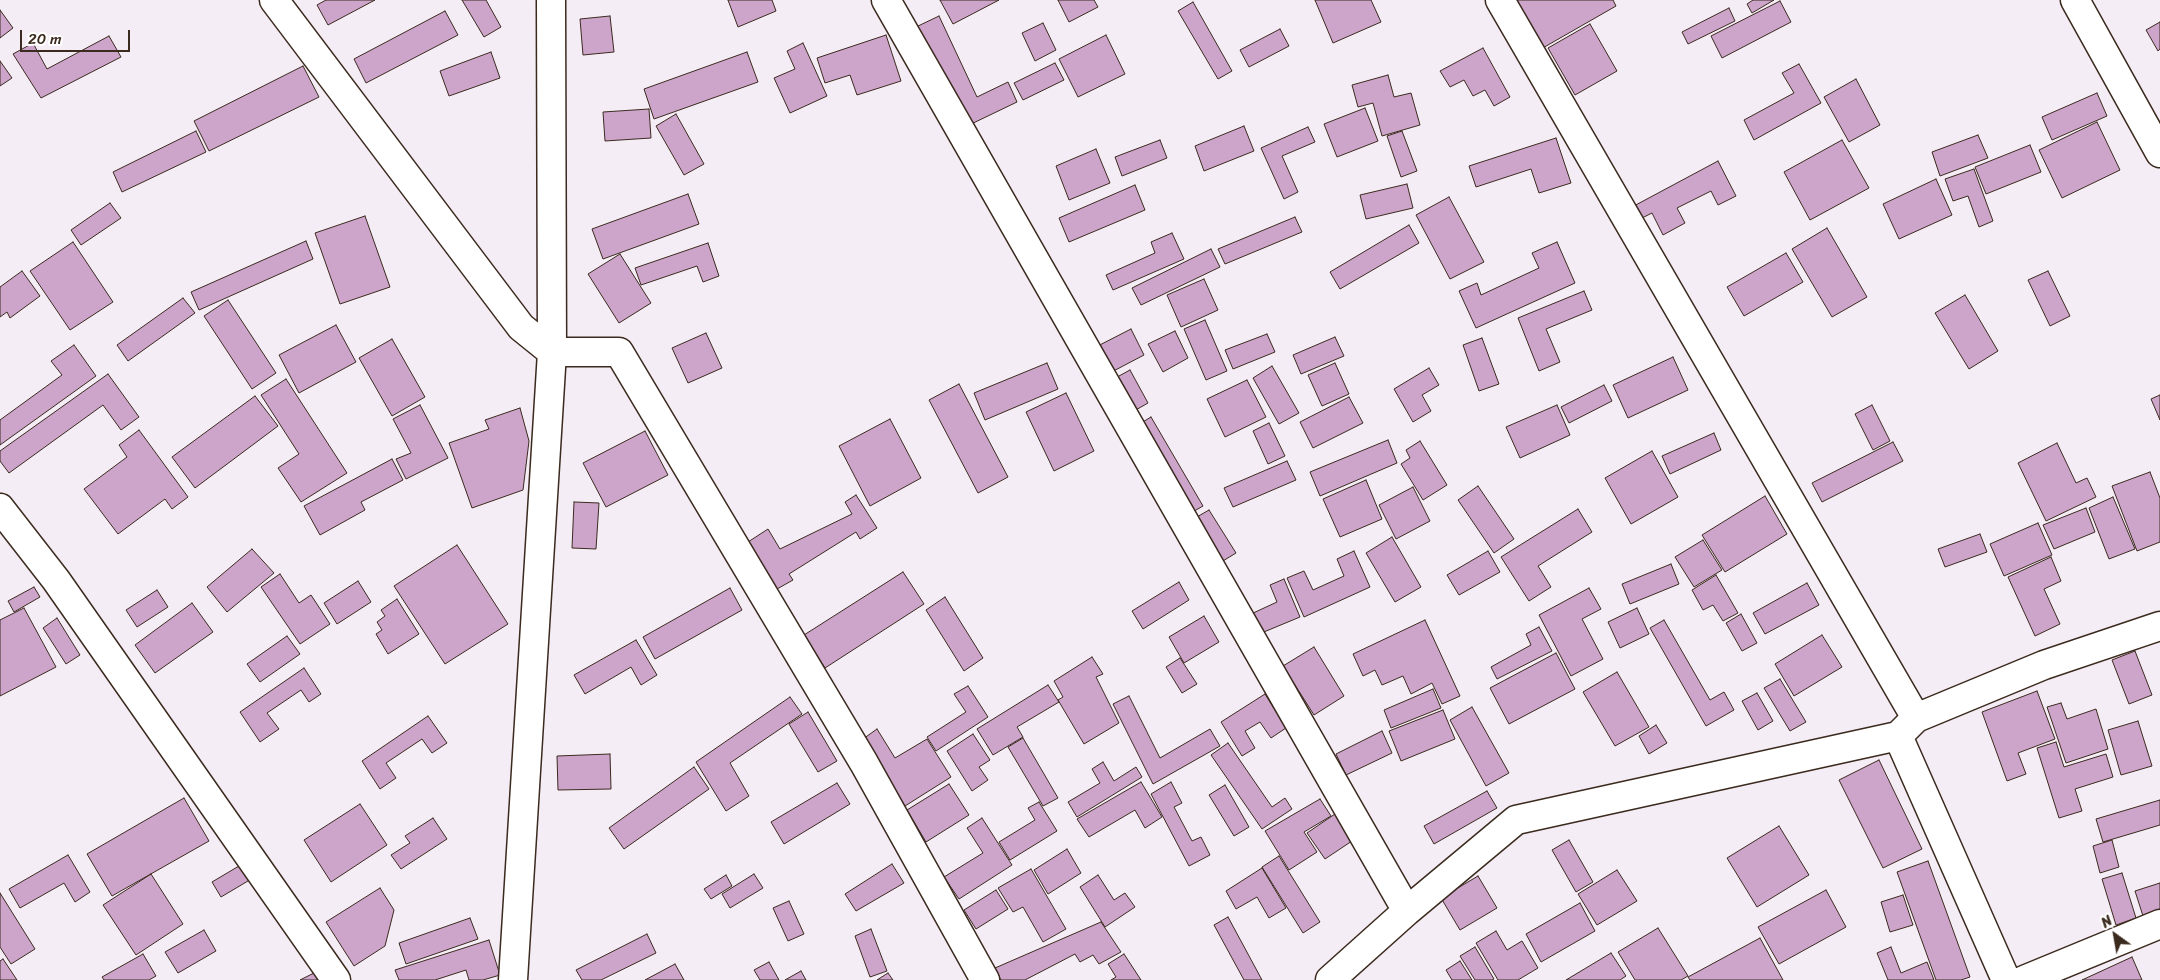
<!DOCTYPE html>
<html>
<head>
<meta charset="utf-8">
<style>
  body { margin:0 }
  #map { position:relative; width:2160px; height:980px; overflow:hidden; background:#f5edf5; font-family:Sriracha,sans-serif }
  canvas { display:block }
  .north { position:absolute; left:2090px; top:910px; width:50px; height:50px; -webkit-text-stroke:4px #fff; paint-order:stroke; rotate:328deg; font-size:14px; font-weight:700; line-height:20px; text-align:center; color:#3b2a1e }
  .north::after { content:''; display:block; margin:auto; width:18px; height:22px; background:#3b2a1e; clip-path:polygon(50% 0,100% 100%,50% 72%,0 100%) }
  .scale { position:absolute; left:20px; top:30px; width:110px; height:22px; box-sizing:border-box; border:2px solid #3b2a1e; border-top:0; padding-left:6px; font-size:15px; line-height:18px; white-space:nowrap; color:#3b2a1e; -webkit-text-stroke:4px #fff; paint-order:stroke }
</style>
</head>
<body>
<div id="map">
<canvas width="2160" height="980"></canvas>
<div class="north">N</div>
<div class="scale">20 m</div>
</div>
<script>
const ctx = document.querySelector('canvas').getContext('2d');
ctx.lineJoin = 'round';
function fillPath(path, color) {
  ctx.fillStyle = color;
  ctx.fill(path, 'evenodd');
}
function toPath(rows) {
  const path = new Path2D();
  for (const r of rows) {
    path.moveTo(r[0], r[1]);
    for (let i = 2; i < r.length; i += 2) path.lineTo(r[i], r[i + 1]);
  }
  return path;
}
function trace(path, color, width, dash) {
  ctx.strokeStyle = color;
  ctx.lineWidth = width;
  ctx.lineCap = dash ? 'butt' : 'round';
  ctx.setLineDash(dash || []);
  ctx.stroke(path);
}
const building = toPath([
  [326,0,375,0,328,25,317,5,326,0],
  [462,0,486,0,501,27,484,37,462,0],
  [728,0,772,0,776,11,738,27,728,0],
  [940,0,999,0,953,24,940,0],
  [1058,0,1094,0,1098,7,1069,22,1058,0],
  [1315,0,1371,0,1381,22,1333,43,1315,0],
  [1506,0,1613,0,1616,6,1534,53,1506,0],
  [1753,0,1774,0,1752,13,1747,4,1753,0],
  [1780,1,1791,22,1722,58,1711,36,1780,1],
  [1193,2,1232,71,1218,79,1178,11,1193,2],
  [1729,8,1735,21,1688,44,1682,32,1729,8],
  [0,10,13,28,0,38,0,10],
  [445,11,458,35,366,83,354,59,445,11],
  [610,16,614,52,583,55,580,19,610,16],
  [939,16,977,97,1008,82,1017,102,965,127,916,27,939,16],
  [2160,22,2160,49,2158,51,2146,30,2160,22],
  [1043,23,1056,50,1035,61,1022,33,1043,23],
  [1590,24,1617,71,1575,95,1548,48,1590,24],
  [1280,29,1289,46,1249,67,1240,50,1280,29],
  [886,35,901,81,857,95,850,75,825,83,817,58,886,35],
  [1106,35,1125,74,1078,97,1059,59,1106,35],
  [109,36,121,57,41,98,13,54,33,43,47,69,109,36],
  [803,43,827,96,790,113,774,78,795,69,787,51,803,43],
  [1483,48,1510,97,1494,106,1485,90,1473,96,1464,80,1450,87,1440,71,1483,48],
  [491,52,500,78,449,96,440,71,491,52],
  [747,52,758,82,654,119,644,89,747,52],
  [0,61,12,78,0,86,0,61],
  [1055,63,1064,80,1023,100,1014,83,1055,63],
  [1799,64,1821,103,1754,140,1744,120,1794,93,1782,73,1799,64],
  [303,66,319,97,209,151,194,121,303,66],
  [1388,75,1394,97,1411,93,1420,125,1382,136,1373,103,1358,107,1352,85,1388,75],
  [1856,79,1880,125,1849,142,1824,97,1856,79],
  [2097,93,2107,116,2052,140,2042,117,2097,93],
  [1365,108,1378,141,1337,157,1324,124,1365,108],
  [649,109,651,138,605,141,603,112,649,109],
  [676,114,704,164,684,175,656,126,676,114],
  [2097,122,2120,170,2062,198,2039,150,2097,122],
  [1244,126,1254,151,1204,171,1195,146,1244,126],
  [1308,127,1315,142,1282,156,1298,192,1284,199,1261,148,1308,127],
  [196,131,206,152,122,192,113,172,196,131],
  [1402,131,1417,171,1401,177,1387,136,1402,131],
  [1978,135,1988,158,1940,176,1932,152,1978,135],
  [1556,138,1571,183,1539,193,1531,169,1476,187,1469,166,1556,138],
  [1160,140,1167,158,1122,176,1115,157,1160,140],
  [1842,140,1869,188,1810,220,1784,172,1842,140],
  [2030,145,2041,172,1986,194,1975,167,2030,145],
  [1096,149,1110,183,1069,200,1056,166,1096,149],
  [1718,161,1736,196,1718,205,1711,191,1677,208,1685,223,1663,235,1652,213,1638,220,1632,207,1718,161],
  [1974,169,1993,221,1979,227,1968,196,1953,201,1945,179,1974,169],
  [1936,179,1952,215,1899,239,1883,204,1936,179],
  [1407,184,1413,208,1366,219,1360,195,1407,184],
  [1135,185,1145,210,1069,242,1059,218,1135,185],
  [688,194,699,224,603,259,592,229,688,194],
  [1449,197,1484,262,1450,279,1416,215,1449,197],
  [110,203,121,218,81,245,71,230,110,203],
  [365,216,390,287,340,304,315,233,365,216],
  [1295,217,1302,232,1225,264,1218,249,1295,217],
  [1409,225,1419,243,1340,289,1330,272,1409,225],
  [1827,228,1867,297,1832,317,1792,249,1827,228],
  [1172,233,1184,259,1113,290,1106,275,1155,253,1151,242,1172,233],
  [306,241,313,259,199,310,191,292,306,241],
  [73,242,113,302,70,330,30,271,73,242],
  [1557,242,1575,283,1476,328,1459,291,1477,283,1481,295,1539,268,1532,253,1557,242],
  [708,243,719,276,703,282,697,266,641,285,635,268,708,243],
  [1211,249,1220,267,1141,305,1132,288,1211,249],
  [1786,253,1803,282,1744,316,1727,287,1786,253],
  [620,254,651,303,619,323,588,274,620,254],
  [22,271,40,296,10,318,7,312,0,317,0,287,22,271],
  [2048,271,2070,316,2050,326,2028,280,2048,271],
  [1204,279,1218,310,1181,327,1167,295,1204,279],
  [1584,291,1592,310,1546,329,1560,362,1539,371,1518,318,1584,291],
  [1965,295,1998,351,1969,369,1935,313,1965,295],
  [183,298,195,313,128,361,117,345,183,298],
  [228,300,276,373,252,389,204,316,228,300],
  [1205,320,1227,371,1206,380,1184,329,1205,320],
  [336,325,356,362,299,393,279,355,336,325],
  [1131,329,1144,355,1104,376,1090,350,1131,329],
  [1175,331,1188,358,1163,372,1148,344,1175,331],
  [706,333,722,368,688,383,672,348,706,333],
  [1267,334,1275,352,1233,369,1225,350,1267,334],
  [1335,337,1344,356,1301,374,1293,355,1335,337],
  [1482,338,1499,384,1479,391,1463,345,1482,338],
  [392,339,425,397,392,416,359,358,392,339],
  [74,345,96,376,0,445,0,420,62,375,51,361,74,345],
  [1673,357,1688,390,1628,418,1613,385,1673,357],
  [1047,363,1058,389,985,420,974,393,1047,363],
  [1335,363,1349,394,1322,406,1308,375,1335,363],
  [1272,366,1299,413,1279,424,1253,378,1272,366],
  [1429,368,1439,385,1422,395,1431,411,1413,422,1394,389,1429,368],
  [1130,370,1148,403,1127,415,1108,382,1130,370],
  [108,374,139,417,121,430,103,405,9,473,0,461,0,451,108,374],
  [286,379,347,473,301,502,278,468,299,454,261,395,286,379],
  [1247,380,1266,417,1225,437,1207,399,1247,380],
  [959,384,1008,477,978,493,929,400,959,384],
  [1604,385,1612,401,1569,423,1561,407,1604,385],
  [1066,393,1094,451,1054,471,1026,412,1066,393],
  [2160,395,2160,420,2151,399,2160,395],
  [255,396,278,426,195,488,172,457,255,396],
  [1349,397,1363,423,1313,448,1300,422,1349,397],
  [420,405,448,458,406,479,396,459,411,453,393,419,420,405],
  [1557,405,1570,435,1520,458,1506,427,1557,405],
  [1872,405,1890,441,1873,450,1855,414,1872,405],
  [520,408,529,441,523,490,472,508,449,443,489,429,485,420,520,408],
  [1151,417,1203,506,1184,517,1133,428,1151,417],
  [890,419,921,478,870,506,839,446,890,419],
  [1269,423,1285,456,1268,464,1253,431,1269,423],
  [139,430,188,497,172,509,165,499,118,534,84,489,127,457,119,445,139,430],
  [645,431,668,475,606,507,583,463,645,431],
  [1714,433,1721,450,1670,474,1662,456,1714,433],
  [1388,440,1397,463,1320,496,1310,472,1388,440],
  [1420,441,1447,485,1423,500,1401,464,1410,458,1406,450,1420,441],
  [1893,442,1903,461,1822,502,1812,483,1893,442],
  [2057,443,2076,483,2087,478,2096,497,2046,521,2018,463,2057,443],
  [1652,451,1678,497,1631,524,1605,478,1652,451],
  [392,459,403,480,361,502,365,510,320,535,304,506,392,459],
  [1287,461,1296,480,1233,507,1224,488,1287,461],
  [2150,472,2160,498,2160,542,2137,551,2112,486,2150,472],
  [1366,480,1382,519,1340,537,1323,499,1366,480],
  [1478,486,1514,539,1494,553,1458,500,1478,486],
  [1413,487,1430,521,1396,539,1379,505,1413,487],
  [856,495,877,528,860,539,856,532,789,574,793,580,777,589,748,542,768,529,780,549,852,514,845,502,856,495],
  [1765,496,1787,534,1725,572,1702,535,1765,496],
  [2113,497,2135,549,2109,559,2089,508,2113,497],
  [574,502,599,503,596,549,572,548,574,502],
  [2086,508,2095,532,2054,549,2043,525,2086,508],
  [1578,509,1592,532,1538,566,1551,587,1529,601,1501,557,1578,509],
  [1209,510,1236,553,1218,564,1190,521,1209,510],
  [2038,523,2052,555,2004,576,1990,544,2038,523],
  [1980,534,1987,552,1945,567,1938,549,1980,534],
  [1392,537,1421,587,1395,602,1366,553,1392,537],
  [1703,540,1722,570,1694,587,1675,557,1703,540],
  [457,545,508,624,445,664,394,586,457,545],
  [252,549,274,573,227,612,207,587,252,549],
  [1354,551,1370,587,1304,617,1287,578,1304,571,1313,590,1344,576,1337,559,1354,551],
  [1488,551,1500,572,1459,595,1447,575,1488,551],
  [2051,557,2061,581,2044,589,2060,624,2035,636,2008,577,2051,557],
  [1671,564,1679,584,1630,604,1622,584,1671,564],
  [903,572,924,604,825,668,804,635,903,572],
  [280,574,299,603,311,595,330,624,300,644,261,587,280,574],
  [1716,575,1738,613,1723,621,1713,605,1703,610,1692,590,1716,575],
  [1284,579,1300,617,1259,634,1251,614,1277,602,1270,585,1284,579],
  [358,581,371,602,337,624,324,603,358,581],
  [1179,582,1189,600,1143,629,1132,611,1179,582],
  [1807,583,1819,605,1765,634,1753,613,1807,583],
  [34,587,40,597,14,612,8,601,34,587],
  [730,588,742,610,655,659,643,637,730,588],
  [1589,588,1601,609,1582,619,1603,659,1571,676,1539,615,1589,588],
  [157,590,168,607,137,627,126,610,157,590],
  [945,597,983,658,964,671,926,610,945,597],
  [397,599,419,634,388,654,376,634,382,630,377,622,385,616,381,610,397,599],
  [192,603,213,632,155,673,135,645,192,603],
  [24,608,56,667,0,696,0,620,24,608],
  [1637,608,1649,634,1620,648,1608,622,1637,608],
  [1741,614,1757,643,1742,651,1726,623,1741,614],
  [1204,616,1219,642,1184,663,1169,637,1204,616],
  [57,618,80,655,66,664,43,628,57,618],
  [1425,620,1460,696,1442,704,1432,683,1411,694,1403,676,1382,685,1375,670,1363,676,1353,654,1425,620],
  [1664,620,1710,700,1724,692,1734,710,1706,726,1650,628,1664,620],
  [1539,627,1552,651,1497,679,1491,667,1531,645,1526,634,1539,627],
  [1822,635,1842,667,1794,696,1775,664,1822,635],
  [287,636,300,654,260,682,247,664,287,636],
  [636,640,657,675,641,685,631,667,585,694,574,675,636,640],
  [1314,647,1344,696,1314,715,1283,666,1314,647],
  [2135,651,2152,695,2129,704,2112,660,2135,651],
  [1556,653,1575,689,1509,724,1490,688,1556,653],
  [1092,657,1103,674,1096,677,1119,723,1084,744,1058,700,1063,697,1054,681,1092,657],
  [1180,658,1197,684,1182,693,1166,667,1180,658],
  [304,668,321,694,309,702,301,690,267,713,279,729,260,742,240,712,304,668],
  [1617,672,1649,727,1615,746,1583,692,1617,672],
  [1780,679,1806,722,1790,731,1764,688,1780,679],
  [1048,685,1059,702,1017,727,1023,737,993,755,977,729,1048,685],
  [968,686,988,717,936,751,927,737,966,712,954,694,968,686],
  [1433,689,1441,708,1391,728,1384,710,1433,689],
  [2037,691,2055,739,2018,753,2026,774,2007,781,1982,712,2037,691],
  [1757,693,1773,721,1758,730,1742,701,1757,693],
  [1265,694,1286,728,1271,738,1260,722,1245,731,1255,748,1242,756,1221,722,1265,694],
  [1129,696,1160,758,1210,729,1220,746,1153,784,1113,704,1129,696],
  [790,697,802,714,730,763,749,796,726,811,696,762,790,697],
  [2061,703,2067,719,2096,709,2108,749,2066,763,2047,707,2061,703],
  [1472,707,1509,773,1486,786,1450,720,1472,707],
  [1443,710,1455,739,1401,761,1389,731,1443,710],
  [808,712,837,761,818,772,789,724,808,712],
  [428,716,447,743,432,753,422,739,386,763,396,778,380,789,362,761,428,716],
  [2138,721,2152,766,2121,775,2108,730,2138,721],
  [1656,725,1667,743,1649,754,1639,736,1656,725],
  [877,729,895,758,927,739,951,777,905,806,863,739,877,729],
  [1382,731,1392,753,1346,775,1336,754,1382,731],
  [973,734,990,760,979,767,988,780,972,791,947,751,973,734],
  [1023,738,1058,798,1043,806,1008,747,1023,738],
  [2056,742,2064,767,2106,754,2113,777,2075,789,2082,811,2059,818,2037,748,2056,742],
  [1228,743,1272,807,1285,798,1292,809,1262,829,1211,755,1228,743],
  [610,754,611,789,558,790,557,756,610,754],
  [1879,760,1922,849,1883,868,1839,780,1879,760],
  [1103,762,1114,781,1136,767,1142,777,1077,817,1068,802,1100,783,1092,769,1103,762],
  [694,767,709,789,624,849,609,828,694,767],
  [1141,782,1162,817,1145,828,1135,810,1089,837,1077,819,1141,782],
  [1171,782,1182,803,1174,807,1192,841,1201,837,1210,855,1189,866,1151,794,1171,782],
  [837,783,850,804,784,844,771,822,837,783],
  [949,784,969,815,926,842,907,810,949,784],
  [1225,785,1249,827,1234,836,1209,795,1225,785],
  [1487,791,1497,808,1434,844,1424,826,1487,791],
  [184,798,209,841,112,896,87,854,184,798],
  [1320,799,1331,816,1304,832,1317,852,1289,870,1265,831,1320,799],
  [2160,800,2160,825,2103,842,2096,819,2160,800],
  [1039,802,1057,831,1010,860,999,842,1035,820,1028,808,1039,802],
  [360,804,387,845,331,882,304,840,360,804],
  [1335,814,1352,841,1325,859,1307,833,1335,814],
  [433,818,447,839,401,869,391,855,410,843,405,836,433,818],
  [982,818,1012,865,959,899,944,877,983,853,967,828,982,818],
  [1779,826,1809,875,1757,907,1727,858,1779,826],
  [1569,840,1593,882,1576,892,1552,850,1569,840],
  [2112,840,2119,867,2100,873,2093,846,2112,840],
  [1067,849,1081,873,1048,894,1034,870,1067,849],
  [68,855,90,892,75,902,64,883,20,908,9,889,68,855],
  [1279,856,1320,922,1303,933,1262,867,1279,856],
  [1928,861,1970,977,1961,980,1936,980,1897,872,1928,861],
  [244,863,253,878,221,897,212,882,244,863],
  [892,864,904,883,856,911,845,894,892,864],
  [1262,868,1286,908,1269,918,1257,897,1236,909,1226,891,1262,868],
  [1031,869,1066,929,1043,942,1023,907,1013,912,998,888,1031,869],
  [1617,870,1637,901,1597,925,1578,894,1617,870],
  [2122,873,2136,918,2116,925,2102,879,2122,873],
  [151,874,183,924,136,955,103,905,151,874],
  [754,874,763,888,730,908,722,894,754,874],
  [726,875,732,886,711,899,704,889,726,875],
  [1098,875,1114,900,1125,893,1135,907,1105,927,1080,887,1098,875],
  [1478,876,1497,908,1460,930,1441,898,1478,876],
  [2160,883,2160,910,2143,916,2135,891,2160,883],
  [380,888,394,910,385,946,354,966,326,922,380,888],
  [996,890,1008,909,976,929,964,910,996,890],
  [1826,890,1846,927,1779,964,1758,927,1826,890],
  [0,893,35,949,11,964,0,947,0,893],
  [1903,895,1913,925,1890,932,1881,902,1903,895],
  [789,901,804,934,788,941,773,908,789,901],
  [1580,903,1595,931,1541,962,1526,934,1580,903],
  [1228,917,1262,980,1244,980,1214,925,1228,917],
  [470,918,478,939,406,964,399,943,470,918],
  [1101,922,1121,952,1099,964,1093,955,1080,962,1075,954,1025,980,1001,980,995,968,1101,922],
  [1658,928,1688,976,1681,980,1635,980,1618,952,1658,928],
  [871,929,887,971,870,977,855,936,871,929],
  [204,930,216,951,178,973,165,952,204,930],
  [1496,931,1507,950,1522,941,1538,968,1518,980,1498,980,1476,943,1496,931],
  [647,934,656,953,601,980,582,980,576,970,647,934],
  [1760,938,1783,980,1690,980,1688,977,1760,938],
  [489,940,500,975,483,980,469,980,466,970,435,980,399,980,395,970,489,940],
  [1475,947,1494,979,1492,980,1475,980,1460,956,1475,947],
  [1891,947,1901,973,1927,962,1934,980,1888,980,1877,953,1891,947],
  [1611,953,1626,976,1620,980,1566,980,1611,953],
  [143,954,156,976,149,980,104,980,102,977,143,954],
  [1124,954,1141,980,1111,980,1116,977,1108,964,1124,954],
  [2132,957,2142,980,2082,980,2132,957],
  [3,959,17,980,0,980,0,961,3,959],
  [1460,961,1472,980,1452,980,1446,970,1460,961],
  [769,962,779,980,760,980,754,970,769,962],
  [675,964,684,980,645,980,675,964],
  [318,971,323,980,300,980,318,971],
  [801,971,806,980,785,980,801,971],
  [888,973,893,980,877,980,888,973]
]);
fillPath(building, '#cda5cb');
trace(building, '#3b2a1e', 1);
const minor = toPath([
  [274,0,521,327,552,352,619,352,864,763,985,980],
  [886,0,1407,911,1516,820,1898,736],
  [1500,0,1916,718,1898,736,2006,980],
  [2075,0,2160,153],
  [0,508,56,580,336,980],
  [1916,718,2044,665,2160,626],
  [513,980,552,352,551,0],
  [1330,980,1407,911],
  [2024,980,2160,924]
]);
trace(minor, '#3b2a1e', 31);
trace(minor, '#fff', 28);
</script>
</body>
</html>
